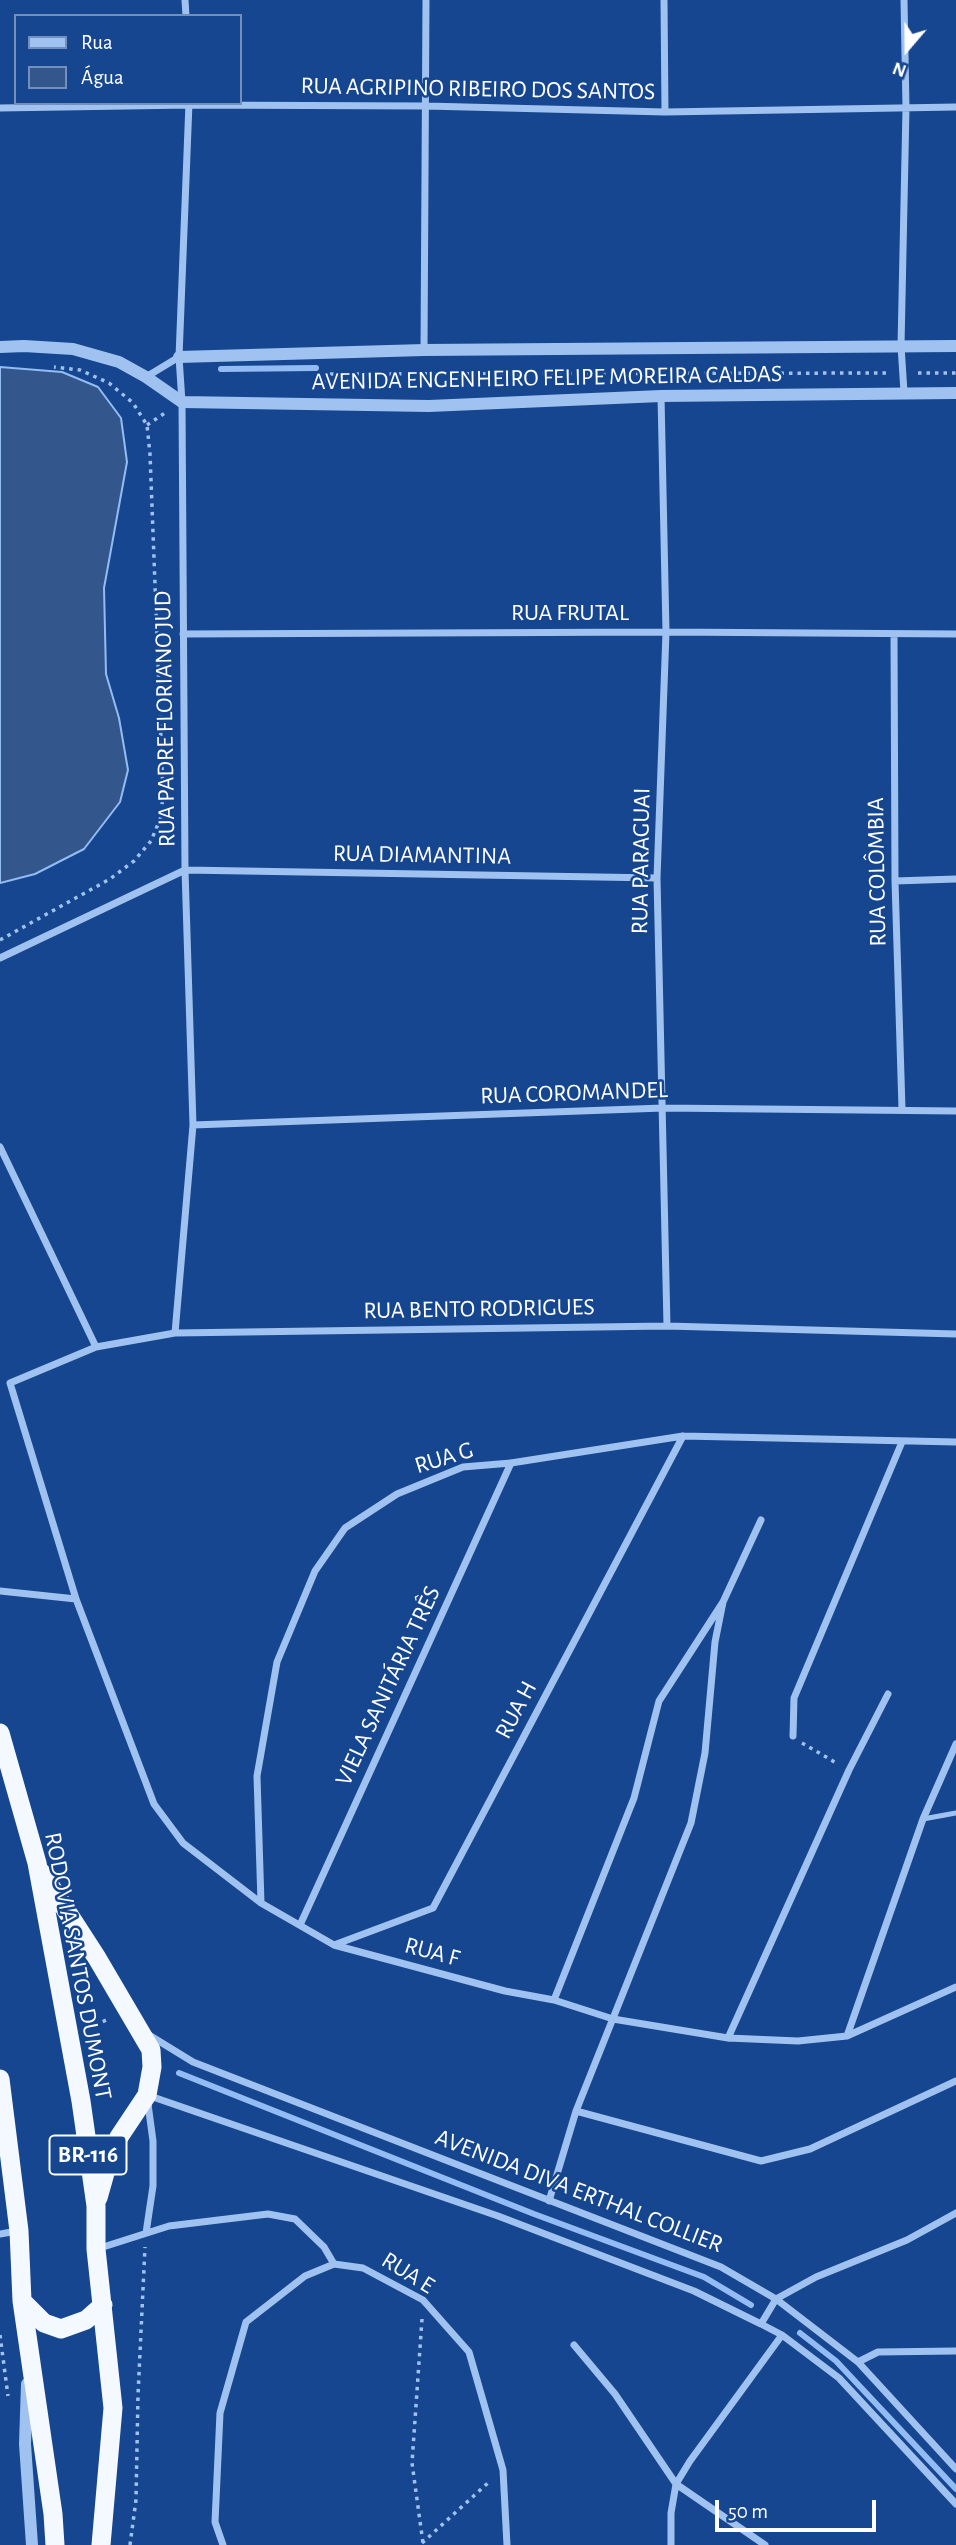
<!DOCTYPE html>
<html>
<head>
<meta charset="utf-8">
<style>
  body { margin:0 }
  #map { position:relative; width:956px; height:2545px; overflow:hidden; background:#15468f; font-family:"Alegreya Sans",sans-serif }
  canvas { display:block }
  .legend { position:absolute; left:14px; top:14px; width:228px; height:91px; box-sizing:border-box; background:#15468f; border:2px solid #7390bc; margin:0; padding:9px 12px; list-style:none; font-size:21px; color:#fff }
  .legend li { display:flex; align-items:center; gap:14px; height:35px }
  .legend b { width:35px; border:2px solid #7390bc }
  .north { position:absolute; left:872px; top:14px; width:70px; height:70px; -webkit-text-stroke:5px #15468f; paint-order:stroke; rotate:200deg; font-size:19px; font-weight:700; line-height:28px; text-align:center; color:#fff }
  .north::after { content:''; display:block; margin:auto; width:24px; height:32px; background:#fff; clip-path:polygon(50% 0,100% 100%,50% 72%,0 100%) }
  .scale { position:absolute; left:715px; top:2500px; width:161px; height:32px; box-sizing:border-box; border:4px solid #fff; border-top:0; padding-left:9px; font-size:21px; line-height:24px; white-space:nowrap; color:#fff; -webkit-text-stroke:5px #15468f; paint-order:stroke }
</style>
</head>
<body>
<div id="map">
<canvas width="956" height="2545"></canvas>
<ul class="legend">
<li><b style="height:9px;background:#a0c2f0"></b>Rua</li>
<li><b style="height:19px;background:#33578d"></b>Água</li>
</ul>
<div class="north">N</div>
<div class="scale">50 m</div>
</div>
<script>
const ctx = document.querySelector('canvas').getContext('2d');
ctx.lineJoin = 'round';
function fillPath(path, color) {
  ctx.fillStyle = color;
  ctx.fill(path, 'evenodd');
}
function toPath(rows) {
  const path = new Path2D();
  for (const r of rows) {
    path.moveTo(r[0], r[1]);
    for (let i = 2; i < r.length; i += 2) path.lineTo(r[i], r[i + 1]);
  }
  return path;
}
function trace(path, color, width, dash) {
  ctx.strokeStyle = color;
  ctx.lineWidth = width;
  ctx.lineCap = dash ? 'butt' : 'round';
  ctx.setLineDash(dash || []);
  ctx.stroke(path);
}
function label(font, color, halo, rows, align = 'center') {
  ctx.font = font + ' "Alegreya Sans",sans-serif';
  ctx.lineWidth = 5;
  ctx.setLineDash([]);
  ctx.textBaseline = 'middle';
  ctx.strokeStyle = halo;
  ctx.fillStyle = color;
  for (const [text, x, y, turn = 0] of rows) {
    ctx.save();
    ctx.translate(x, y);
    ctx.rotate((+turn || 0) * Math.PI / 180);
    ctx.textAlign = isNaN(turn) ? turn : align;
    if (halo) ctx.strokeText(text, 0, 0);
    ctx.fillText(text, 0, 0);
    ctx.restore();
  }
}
const water = toPath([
  [0,367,62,372,98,387,121,418,127,462,104,588,106,674,119,718,128,770,120,802,84,849,35,874,0,883,0,367]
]);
fillPath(water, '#33578d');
trace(water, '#92bcf3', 2);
trace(toPath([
  [221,369,316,368],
  [179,2073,534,2214,704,2277,751,2305],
  [800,2333,836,2361,956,2489]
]), '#92bcf3', 6);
trace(toPath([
  [918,373,956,373],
  [319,385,324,385,331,374,889,373],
  [147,425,168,411],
  [0,940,110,879,134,861,151,841,161,817,163,793,150,454,147,425,133,403,109,383,80,370,54,367],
  [802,1743,838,1764],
  [87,2028,109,2019],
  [422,2319,412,2463,423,2543],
  [0,2335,8,2396],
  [422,2543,489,2482],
  [130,2545,136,2500,138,2395,145,2247]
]), '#a0c2f0', 3.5, [3.5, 5]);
trace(toPath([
  [923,1819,956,1813]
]), '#a0c2f0', 5);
trace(toPath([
  [185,0,186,16],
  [664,0,665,112],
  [0,108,189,105,426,106,665,112,956,107],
  [424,350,426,0],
  [146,377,179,357],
  [904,392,901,346,906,108,904,0],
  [661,396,666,632,657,878,667,1326],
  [183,634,666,632,956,634],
  [894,634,895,881,902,1109],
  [895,881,956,879],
  [0,958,185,870,657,878],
  [193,1125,663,1108,956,1111],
  [0,1147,96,1347],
  [175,1333,193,1125,185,870,182,402,179,357,189,103],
  [956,1334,667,1326,175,1333,96,1347,10,1383,76,1599,154,1804,183,1843,261,1903,334,1945,505,1991,554,2000,613,2019,728,2038,798,2041,847,2036,956,1987],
  [0,1591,76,1599],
  [793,1736,794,1698,902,1442],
  [261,1903,257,1776,277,1662,315,1571,345,1528,397,1494,463,1467,511,1463,683,1436,956,1442],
  [300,1925,511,1463],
  [334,1945,433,1908,683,1436],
  [554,2000,634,1798,659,1701,723,1602,761,1520],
  [149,2035,193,2062,721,2267,776,2299,858,2362,956,2469],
  [847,2036,923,1819,956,1744],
  [728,2038,849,1770,888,1694],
  [150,2096,498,2216,694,2291,761,2324,782,2335,839,2378,956,2504],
  [576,2111,761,2161,810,2149,956,2081],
  [549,2201,576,2111,691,1823,705,1753,715,1642,723,1602],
  [146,2233,153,2186,153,2141,148,2104],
  [0,2234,17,2231],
  [100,2248,169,2226,268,2214,295,2219,324,2247,334,2264,363,2268,423,2300,469,2352,503,2470,507,2545],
  [761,2324,776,2299,816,2277,907,2240,956,2213],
  [574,2345,615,2394,676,2484,765,2545],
  [858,2362,878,2352,956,2351],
  [223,2545,215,2522,220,2413,246,2322,305,2276,334,2264],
  [671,2545,671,2513,676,2484,690,2461,782,2335]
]), '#a0c2f0', 7);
trace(toPath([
  [0,347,24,346,73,349,119,362,146,377,182,402,429,406,661,396,956,393],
  [179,357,424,350,956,346],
  [27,2384,25,2444,32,2545]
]), '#a0c2f0', 12);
trace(toPath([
  [0,1733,37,1863,81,2101,96,2206,96,2249,113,2408,101,2545],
  [42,1873,97,1958,151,2050,152,2067,147,2095,119,2137,109,2159,98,2198],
  [0,2079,19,2231,22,2301,53,2514,55,2545],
  [22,2301,44,2323,61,2329,86,2320,103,2305]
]), '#f4f8ff', 19);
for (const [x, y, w] of [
  [88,2155,77]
]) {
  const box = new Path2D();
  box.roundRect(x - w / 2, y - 19.5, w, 39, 5);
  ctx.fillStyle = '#15468f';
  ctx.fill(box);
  trace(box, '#fff', 2);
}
label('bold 23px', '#fff', null, [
  ["BR-116",88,2155]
]);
label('24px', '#fff', '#15468f', [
  ["RUA AGRIPINO RIBEIRO DOS SANTOS",478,89,1],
  ["AVENIDA ENGENHEIRO FELIPE MOREIRA CALDAS",547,378,-1],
  ["RUA FRUTAL",570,613],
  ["RUA PADRE FLORIANO JUD",165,719,-91],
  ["RUA DIAMANTINA",422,855,1],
  ["RUA PARAGUAI",641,861,-89],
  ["RUA COLÔMBIA",877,872,-91],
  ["RUA COROMANDEL",574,1093,-2],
  ["RUA BENTO RODRIGUES",479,1309,-1],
  ["RUA G",444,1458,-17],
  ["VIELA SANITÁRIA TRÊS",388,1686,-65],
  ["RUA H",516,1710,-62],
  ["RUA F",432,1952,15],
  ["RODOVIA SANTOS DUMONT",78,1966,79],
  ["AVENIDA DIVA ERTHAL COLLIER",579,2191,21],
  ["RUA E",408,2273,32]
]);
</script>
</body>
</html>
